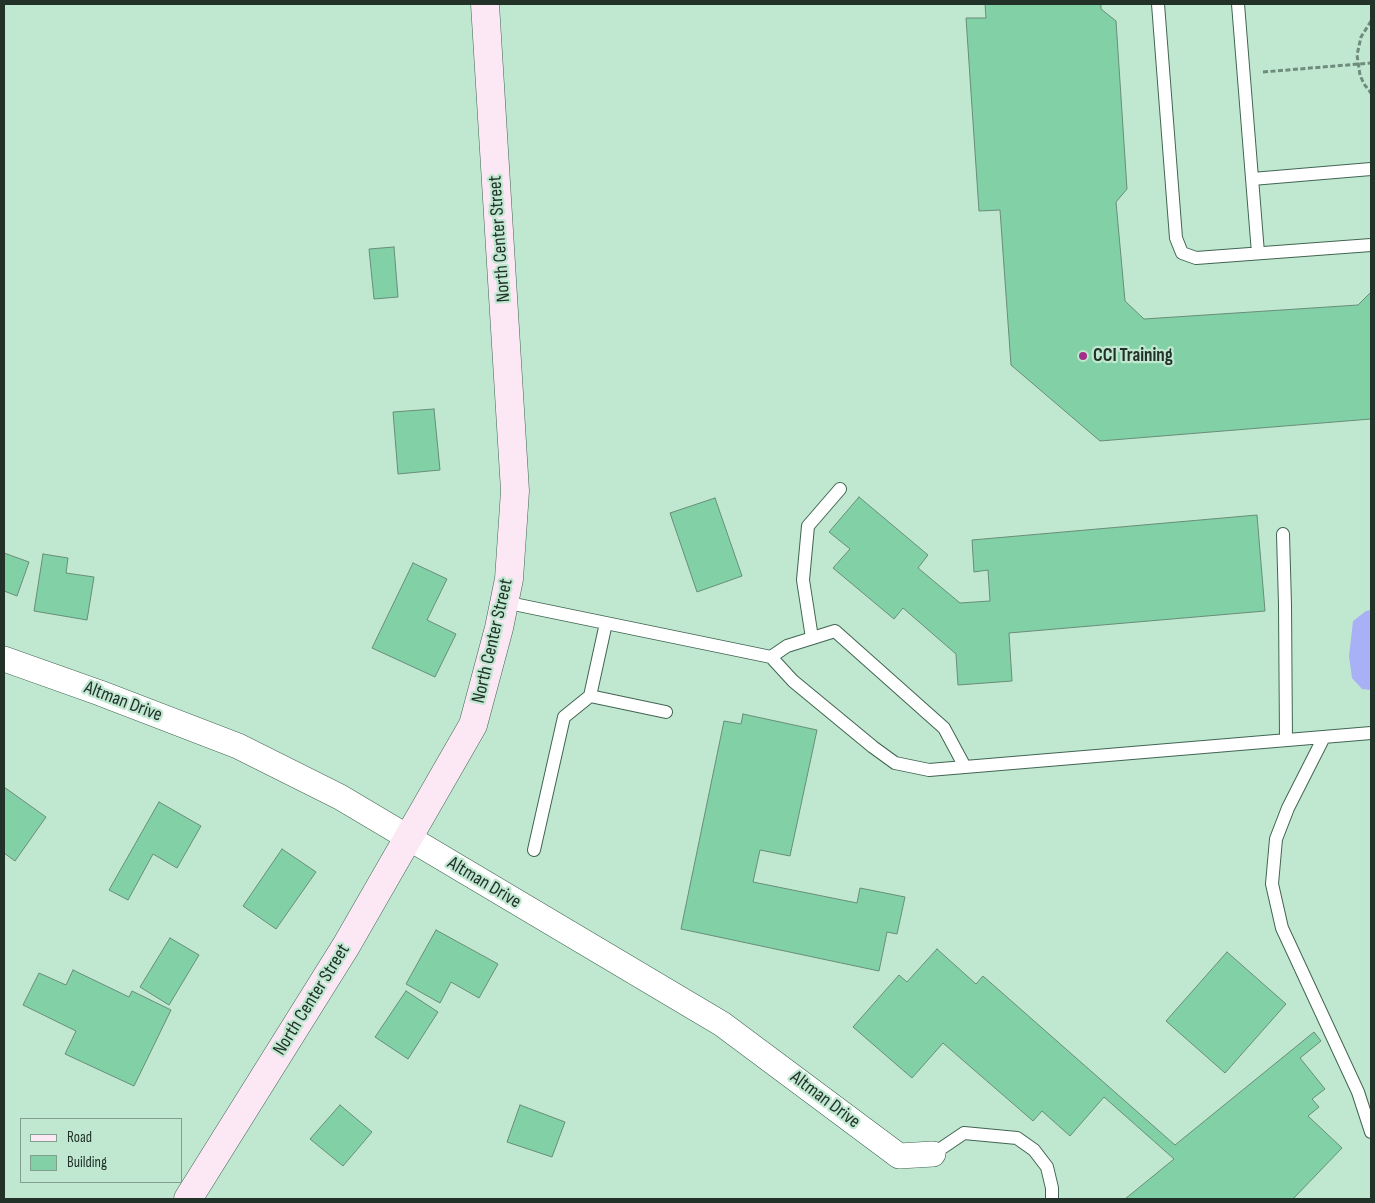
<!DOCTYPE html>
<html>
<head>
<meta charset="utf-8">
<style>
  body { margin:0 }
  #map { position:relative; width:1375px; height:1203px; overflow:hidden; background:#c0e8d1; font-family:"Sofia Sans Condensed",sans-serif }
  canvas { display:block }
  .frame { position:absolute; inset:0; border:5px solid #223229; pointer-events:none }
  .legend { position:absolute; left:20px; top:1118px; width:162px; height:65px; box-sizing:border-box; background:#c0e8d1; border:1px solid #819f8e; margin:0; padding:6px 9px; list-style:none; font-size:15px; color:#223229 }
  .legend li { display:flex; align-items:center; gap:10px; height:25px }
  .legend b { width:25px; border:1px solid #819f8e }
</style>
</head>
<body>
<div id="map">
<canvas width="1375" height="1203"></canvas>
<div class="frame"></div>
<ul class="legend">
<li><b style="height:6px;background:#fce8f5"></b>Road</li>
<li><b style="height:14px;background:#82d0a6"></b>Building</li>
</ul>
</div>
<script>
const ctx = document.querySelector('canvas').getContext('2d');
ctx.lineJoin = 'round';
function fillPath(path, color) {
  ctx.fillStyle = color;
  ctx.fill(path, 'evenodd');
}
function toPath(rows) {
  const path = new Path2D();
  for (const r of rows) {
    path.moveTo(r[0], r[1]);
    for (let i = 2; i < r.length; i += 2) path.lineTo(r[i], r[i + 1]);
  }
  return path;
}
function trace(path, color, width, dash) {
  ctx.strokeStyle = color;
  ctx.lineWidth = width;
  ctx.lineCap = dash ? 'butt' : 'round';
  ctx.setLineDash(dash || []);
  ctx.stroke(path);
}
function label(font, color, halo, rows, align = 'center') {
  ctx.font = font + ' "Sofia Sans Condensed",sans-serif';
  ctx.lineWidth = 4.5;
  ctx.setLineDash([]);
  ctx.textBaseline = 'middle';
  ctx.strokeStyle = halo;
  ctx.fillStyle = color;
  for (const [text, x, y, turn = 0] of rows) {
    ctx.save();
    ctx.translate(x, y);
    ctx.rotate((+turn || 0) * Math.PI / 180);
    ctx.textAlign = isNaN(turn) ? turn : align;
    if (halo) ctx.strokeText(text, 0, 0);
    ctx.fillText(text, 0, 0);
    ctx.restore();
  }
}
fillPath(toPath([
  [1371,610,1371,690,1362,689,1352,678,1349,656,1353,621,1366,611]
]), '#a9b1f6');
const building = toPath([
  [985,4,1101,4,1101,9,1116,21,1127,189,1116,202,1125,301,1144,319,1358,305,1371,292,1371,419,1100,441,1011,365,1000,210,979,211,966,18,986,18,985,4],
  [394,247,398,297,374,299,369,249,394,247],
  [434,409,440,470,398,474,393,412,434,409],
  [859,497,928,555,918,568,960,603,990,601,988,570,974,572,972,540,1257,515,1265,611,1009,633,1012,681,958,685,956,654,903,608,894,619,833,568,850,549,829,532,859,497],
  [715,498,742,576,697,592,670,513,715,498],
  [4,553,29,562,17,596,4,591,4,553],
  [43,554,68,558,66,573,94,577,87,620,34,611,43,554],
  [413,563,447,579,427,620,456,634,435,677,372,648,413,563],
  [743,714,817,730,790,856,760,850,753,882,857,903,860,888,905,897,897,934,887,932,879,971,681,929,724,721,741,724,743,714],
  [4,787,46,817,15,861,4,853,4,787],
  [159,802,201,826,177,868,153,854,128,900,109,890,159,802],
  [282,849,316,872,276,929,243,906,282,849],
  [436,930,498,964,479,998,451,982,440,1003,406,984,436,930],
  [170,938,199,955,169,1005,140,987,170,938],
  [937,949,976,984,983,976,1175,1145,1314,1032,1321,1041,1300,1058,1325,1089,1312,1099,1319,1107,1308,1116,1342,1148,1293,1199,1125,1199,1174,1159,1104,1097,1070,1136,1042,1111,1033,1121,943,1043,912,1078,853,1027,899,975,907,982,937,949],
  [1227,952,1286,1004,1225,1073,1166,1021,1227,952],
  [73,970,129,997,132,991,171,1010,134,1086,65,1054,76,1031,23,1005,39,973,66,985,73,970],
  [406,991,438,1012,408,1059,375,1037,406,991],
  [340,1105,372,1132,343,1166,310,1139,340,1105],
  [520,1105,565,1122,552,1157,507,1142,520,1105]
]);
fillPath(building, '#82d0a6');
trace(building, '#688d78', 1);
const lane = toPath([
  [1158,4,1176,238,1182,253,1196,258,1371,245],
  [1238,4,1258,253],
  [1252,179,1371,169],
  [1283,534,1285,605,1286,740],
  [504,602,771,657,793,681,873,747,895,763,929,770,1371,733],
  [812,638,803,580,808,526,840,489],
  [771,657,787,646,835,631,944,728,965,767],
  [590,696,666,712],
  [1324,737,1288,808,1276,839,1272,884,1282,928,1358,1092,1371,1132],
  [534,850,564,717,590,696,606,623],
  [933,1154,964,1133,1017,1138,1034,1150,1047,1167,1052,1188,1052,1199]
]);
const street = toPath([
  [4,659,100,693,238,746,340,797,722,1024,899,1156,933,1154]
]);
const secondary = toPath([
  [188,1199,346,946,473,725,499,628,509,579,515,491,485,4]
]);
trace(lane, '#416551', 14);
trace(street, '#416551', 26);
trace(secondary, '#416551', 29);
trace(toPath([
  [1371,21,1361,37,1357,55,1360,75,1364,84,1371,93],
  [1263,72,1371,63]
]), '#6f8b7b', 3, [5, 2.5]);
trace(lane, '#fff', 12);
trace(street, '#fff', 25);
trace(secondary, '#fce8f5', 28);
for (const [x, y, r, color] of [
  [1083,356,5,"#a42f88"]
]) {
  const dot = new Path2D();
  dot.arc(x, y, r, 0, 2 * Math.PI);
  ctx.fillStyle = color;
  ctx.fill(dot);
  trace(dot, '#c0e8d1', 2);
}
label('19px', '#223229', '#c0e8d1', [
  ["North Center Street",500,239,-94],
  ["North Center Street",493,641,-77],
  ["Altman Drive",123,702,21],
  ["Altman Drive",484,883,31],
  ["North Center Street",312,1000,-58],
  ["Altman Drive",825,1100,37]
]);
label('bold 19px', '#223229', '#c0e8d1', [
  ["CCI Training",1093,356]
], 'left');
</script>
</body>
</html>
